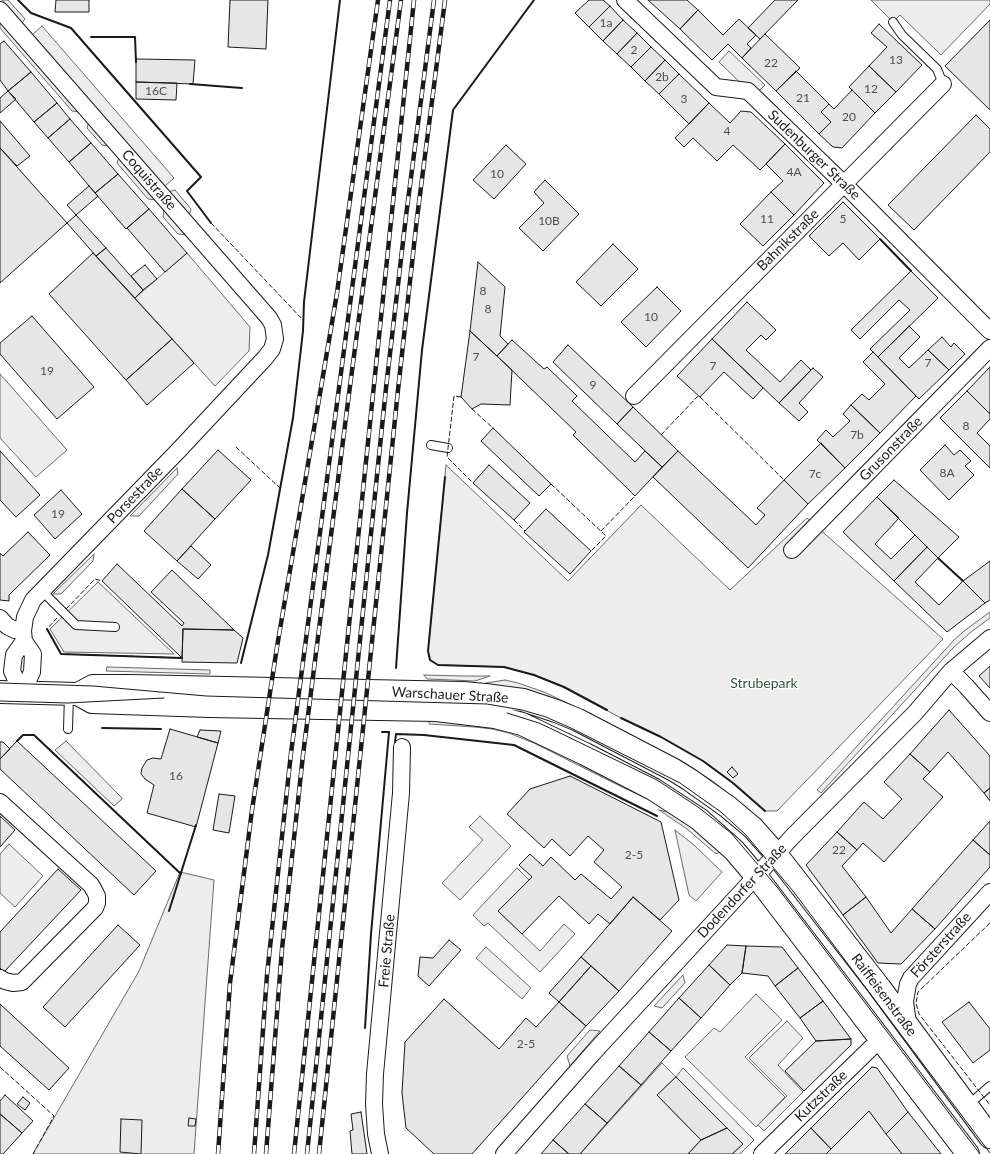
<!DOCTYPE html>
<html>
<head>
<meta charset="utf-8">
<style>
  body { margin:0 }
  canvas { display:block; background:#fff }
</style>
</head>
<body>
<canvas width="990" height="1154"></canvas>
<script>
const ctx = document.querySelector('canvas').getContext('2d');
ctx.lineJoin = 'round';
function fillPath(path, color) {
  ctx.fillStyle = color;
  ctx.fill(path, 'evenodd');
}
function toPath(rows) {
  const path = new Path2D();
  for (const r of rows) {
    path.moveTo(r[0], r[1]);
    for (let i = 2; i < r.length; i += 2) path.lineTo(r[i], r[i + 1]);
  }
  return path;
}
function trace(path, color, width, dash) {
  ctx.strokeStyle = color;
  ctx.lineWidth = width;
  ctx.lineCap = dash ? 'butt' : 'round';
  ctx.setLineDash(dash || []);
  ctx.stroke(path);
}
function label(font, color, halo, rows, align = 'center') {
  ctx.font = font + ' Lato,sans-serif';
  ctx.lineWidth = 3;
  ctx.setLineDash([]);
  ctx.textBaseline = 'middle';
  ctx.strokeStyle = halo;
  ctx.fillStyle = color;
  for (const [text, x, y, turn = 0] of rows) {
    ctx.save();
    ctx.translate(x, y);
    ctx.rotate((+turn || 0) * Math.PI / 180);
    ctx.textAlign = isNaN(turn) ? turn : align;
    if (halo) ctx.strokeText(text, 0, 0);
    ctx.fillText(text, 0, 0);
    ctx.restore();
  }
}
const built = toPath([
  [2,0,8,0,25,19,22,23,2,0],
  [871,0,990,0,990,4,941,55,900,15,893,22,871,0],
  [0,20,80,112,72,111,0,28,0,20],
  [42,26,174,178,164,187,32,35,42,26],
  [729,51,765,85,754,96,719,62,729,51],
  [89,121,109,146,102,145,87,128,89,121],
  [119,157,156,200,148,199,117,163,119,157],
  [175,190,191,209,189,216,168,192,175,190],
  [164,210,186,235,178,234,163,217,164,210],
  [187,253,250,327,249,351,215,386,135,298,187,253],
  [0,374,67,450,36,477,0,438,0,374],
  [446,465,568,581,641,505,730,590,807,518,943,639,777,811,765,811,733,783,703,761,661,737,621,718,563,687,534,675,504,667,438,665,430,660,428,651,446,465],
  [177,468,178,474,139,516,130,516,177,468],
  [94,554,93,561,61,594,53,594,94,554],
  [98,582,174,654,64,652,50,629,98,582],
  [990,612,990,618,971,632,953,648,821,793,817,790,954,640,964,631,990,612],
  [107,667,210,670,210,674,106,671,107,667],
  [424,675,463,676,490,676,475,681,427,679,424,675],
  [505,680,518,683,544,692,578,708,685,763,714,782,745,807,741,811,487,688,486,683,505,680],
  [429,716,453,717,536,738,660,804,624,788,536,744,509,733,492,729,475,727,429,724,429,716],
  [66,741,122,798,122,799,114,806,55,750,66,741],
  [659,810,671,813,683,821,701,835,720,852,716,854,687,829,659,810],
  [480,816,511,846,460,900,442,883,483,840,469,827,480,816],
  [675,830,694,845,722,872,696,901,689,895,675,830],
  [9,844,43,876,15,907,0,893,0,854,9,844],
  [517,868,529,880,498,911,540,951,564,924,575,934,540,972,488,923,484,926,473,915,517,868],
  [180,872,214,880,194,1154,33,1154,139,971,180,872],
  [486,947,531,988,522,999,476,958,486,947],
  [683,975,685,983,662,1008,654,1006,683,975],
  [756,994,782,1020,745,1057,785,1097,756,1127,685,1057,714,1028,720,1032,756,994],
  [787,1021,803,1038,778,1065,803,1092,764,1131,758,1125,787,1096,749,1058,787,1021],
  [590,1030,600,1031,570,1066,567,1056,590,1030],
  [662,1063,676,1077,683,1068,754,1140,740,1154,732,1154,743,1144,676,1077,657,1095,701,1140,688,1154,582,1154,581,1153,662,1063],
  [869,1111,902,1154,826,1154,869,1111]
]);
fillPath(built, '#ededed');
trace(built, '#6a6a6a', 1);
const building = toPath([
  [56,0,89,0,89,12,55,12,56,0],
  [230,0,268,0,266,49,228,47,230,0],
  [589,0,603,0,610,6,589,27,575,13,589,0],
  [648,0,687,0,698,10,680,29,648,0],
  [775,0,798,0,760,39,748,28,775,0],
  [610,6,623,20,603,41,589,27,610,6],
  [698,10,723,35,739,19,756,35,747,44,751,48,742,58,728,44,712,60,680,29,698,10],
  [623,20,637,33,617,54,603,41,623,20],
  [990,20,990,110,945,66,990,20],
  [879,24,922,65,896,92,869,66,887,47,871,33,879,24],
  [637,33,651,47,631,67,617,54,637,33],
  [765,34,800,68,776,91,742,58,765,34],
  [4,41,31,72,8,91,0,80,0,44,4,41],
  [651,47,665,60,645,81,631,67,651,47],
  [136,59,195,60,193,84,136,82,136,59],
  [665,60,679,74,659,94,645,81,665,60],
  [869,66,896,92,875,113,849,87,869,66],
  [796,71,829,104,821,112,831,122,819,134,776,91,796,71],
  [31,72,57,103,34,122,8,91,31,72],
  [679,74,709,103,689,124,659,94,679,74],
  [136,82,177,83,176,100,136,99,136,82],
  [852,90,875,113,842,148,833,147,819,134,831,122,821,112,829,104,834,109,852,90],
  [8,91,16,99,0,113,0,98,8,91],
  [57,103,70,119,48,138,34,122,57,103],
  [709,103,730,123,741,111,751,112,785,144,760,170,733,145,717,161,693,138,684,147,675,138,709,103],
  [976,115,990,129,990,152,914,230,888,205,976,115],
  [70,119,91,143,69,162,48,138,70,119],
  [0,121,30,156,17,166,0,148,0,121],
  [91,143,118,174,95,193,69,162,91,143],
  [785,144,824,183,794,215,771,192,783,181,766,164,785,144],
  [506,145,526,164,494,199,473,180,506,145],
  [0,148,67,223,0,283,0,148],
  [118,174,149,209,126,229,95,193,118,174],
  [545,180,579,214,543,251,519,228,544,203,534,192,545,180],
  [89,186,98,196,76,215,67,205,89,186],
  [771,192,794,215,763,246,740,224,771,192],
  [843,202,880,239,859,260,843,243,829,256,809,236,843,202],
  [149,209,187,253,165,272,127,228,149,209],
  [76,215,106,248,96,256,67,223,76,215],
  [613,244,638,269,601,306,576,282,613,244],
  [106,248,143,290,135,298,96,256,106,248],
  [93,253,172,339,126,380,49,294,93,253],
  [478,262,505,287,500,336,508,344,497,356,470,331,478,262],
  [145,265,157,279,143,290,131,276,145,265],
  [911,271,938,298,878,357,870,349,910,310,899,300,860,339,851,330,911,271],
  [657,287,681,311,646,347,621,322,657,287],
  [747,302,776,330,766,340,761,335,746,350,780,382,801,360,811,370,779,403,712,339,747,302],
  [32,316,94,387,57,419,0,354,0,343,32,316],
  [909,326,920,337,899,358,909,368,928,350,949,370,919,399,878,357,909,326],
  [470,331,512,370,510,405,481,404,472,409,461,397,470,331],
  [942,337,951,347,954,343,965,354,949,370,928,350,942,337],
  [172,339,194,363,147,405,126,380,172,339],
  [712,339,763,388,753,399,724,372,700,397,677,376,712,339],
  [512,340,544,369,547,367,577,396,572,401,635,462,645,451,662,467,635,496,573,435,576,432,497,356,512,340],
  [568,345,633,407,617,424,553,362,568,345],
  [873,352,916,396,880,433,851,405,862,394,869,400,885,384,863,362,873,352],
  [990,367,990,412,989,413,967,391,990,367],
  [813,368,823,377,799,403,808,412,799,421,779,403,813,368],
  [967,391,990,414,990,419,977,433,990,446,990,468,940,418,967,391],
  [851,405,880,433,845,468,817,440,826,430,833,437,850,421,843,414,851,405],
  [633,407,678,451,662,467,617,424,633,407],
  [493,428,551,484,539,496,481,441,493,428],
  [821,443,845,468,808,504,784,480,821,443],
  [945,445,954,455,960,450,971,461,965,466,974,475,949,500,920,470,945,445],
  [218,450,251,480,215,519,182,489,218,450],
  [0,451,40,495,16,517,0,500,0,451],
  [678,451,756,525,765,515,757,508,784,480,808,504,748,568,653,477,678,451],
  [489,465,530,503,514,520,473,483,489,465],
  [894,480,959,537,938,558,877,497,894,480],
  [182,489,215,519,177,561,144,531,182,489],
  [61,490,82,514,55,539,34,515,61,490],
  [877,497,899,518,875,544,891,559,915,535,927,547,894,581,843,532,877,497],
  [546,509,591,551,570,574,524,532,546,509],
  [28,532,50,555,9,595,9,601,0,600,0,553,3,556,28,532],
  [191,546,211,565,198,579,177,561,191,546],
  [927,547,938,558,915,582,939,605,963,581,985,603,947,632,894,581,927,547],
  [990,561,990,600,985,603,963,581,990,561],
  [117,564,182,626,184,623,151,592,172,570,234,630,183,629,182,658,102,581,117,564],
  [183,629,234,630,243,638,237,663,182,662,183,629],
  [990,666,990,688,979,676,990,666],
  [949,710,990,756,990,788,984,793,948,752,930,772,910,754,949,710],
  [170,729,218,743,196,827,147,813,154,785,145,779,141,774,142,768,147,760,153,758,161,759,170,729],
  [200,730,221,731,218,743,197,737,200,730],
  [17,741,156,871,134,895,0,769,0,759,17,741],
  [0,742,3,742,10,749,0,759,0,742],
  [910,754,930,772,923,779,943,797,884,862,863,843,857,850,837,832,864,802,883,819,902,799,884,782,910,754],
  [732,767,738,774,733,778,727,772,732,767],
  [570,776,661,822,679,900,660,920,633,897,610,924,598,914,589,924,559,896,522,934,498,911,532,877,519,865,530,854,543,866,551,857,575,880,581,874,611,899,622,887,594,862,604,850,588,836,570,856,552,839,544,848,507,814,530,789,570,776],
  [990,788,990,801,984,793,990,788],
  [219,794,235,796,229,833,213,830,219,794],
  [0,816,15,830,0,847,0,816],
  [990,821,990,855,973,840,990,821],
  [837,832,857,850,842,866,866,897,843,915,806,865,837,832],
  [973,840,990,855,990,867,935,929,912,909,973,840],
  [58,869,81,890,4,972,0,968,0,932,58,869],
  [633,897,672,931,619,991,581,957,633,897],
  [866,897,891,933,912,909,935,929,901,964,878,963,843,915,866,897],
  [118,925,140,945,65,1027,43,1007,118,925],
  [449,940,461,950,429,986,418,976,420,957,433,958,449,940],
  [727,945,746,946,742,973,730,985,709,965,727,945],
  [746,946,782,947,798,968,775,986,768,976,742,973,746,946],
  [581,957,591,966,559,1002,549,993,581,957],
  [709,965,730,985,701,1018,679,998,709,965],
  [591,966,619,991,586,1026,559,1002,591,966],
  [798,968,823,1001,800,1018,775,986,798,968],
  [679,998,701,1018,671,1051,649,1032,679,998],
  [444,999,499,1049,526,1018,536,1027,559,1002,586,1026,472,1154,434,1154,406,1128,402,1093,405,1042,444,999],
  [823,1001,851,1039,816,1041,800,1018,823,1001],
  [969,1002,990,1029,990,1050,973,1063,942,1022,969,1002],
  [0,1004,69,1068,49,1090,0,1046,0,1004],
  [649,1032,671,1051,641,1085,619,1066,649,1032],
  [851,1039,851,1045,804,1091,785,1071,816,1041,851,1039],
  [619,1066,641,1085,607,1123,585,1104,619,1066],
  [872,1067,877,1068,908,1112,886,1134,869,1111,831,1149,811,1128,872,1067],
  [676,1077,727,1128,701,1140,657,1095,676,1077],
  [5,1095,33,1121,22,1133,0,1114,0,1101,5,1095],
  [23,1097,30,1103,25,1110,17,1104,23,1097],
  [585,1104,607,1123,580,1154,569,1154,553,1140,585,1104],
  [361,1112,367,1154,352,1154,350,1131,353,1130,351,1114,361,1112],
  [908,1112,941,1154,902,1154,886,1134,908,1112],
  [0,1114,22,1133,3,1154,0,1154,0,1114],
  [189,1118,196,1119,195,1126,188,1126,189,1118],
  [121,1119,142,1120,141,1154,120,1152,121,1119],
  [727,1128,743,1144,732,1154,688,1154,701,1140,727,1128],
  [811,1128,831,1149,826,1154,785,1154,811,1128],
  [553,1140,569,1154,541,1154,553,1140]
]);
fillPath(building, '#e6e6e6');
trace(building, '#1a1a1a', 1);
const service = toPath([
  [893,22,902,35,937,69,943,84],
  [431,445,448,448],
  [42,591,76,625,115,627],
  [68,729,69,695],
  [967,1106,990,1086]
]);
const minor = toPath([
  [625,0,716,87,748,91,844,184,990,331],
  [0,10,269,318,273,325,275,339,272,349,265,358,178,451,33,600,25,617,23,631,24,641,33,654,32,672,22,693],
  [634,396,943,84],
  [792,550,990,348],
  [0,618,7,626,15,630,23,631],
  [951,671,966,686,990,713],
  [22,693,12,671,14,655,24,641],
  [0,802,91,885,94,890,97,896,97,903,95,908,22,982,13,983,5,981,0,978],
  [908,1024,905,1001,908,984,911,978,990,892],
  [380,1154,376,1134,374,1104,375,1074,401,793,402,747],
  [504,1154,593,1053,793,836,915,713,951,671,990,638],
  [762,1154,871,1048,881,1040]
]);
const secondary = toPath([
  [0,692,78,694,93,686,131,686,463,693,485,695,523,700,556,711,578,720,674,770,690,780,728,807,753,828,776,854,880,988,990,1137],
  [78,694,92,702,209,706,436,710,495,717,522,724,585,754,653,789,699,819,734,850,756,876,968,1154]
]);
trace(service, '#1a1a1a', 10);
trace(minor, '#1a1a1a', 18);
trace(secondary, '#1a1a1a', 24);
trace(service, '#fff', 8);
trace(minor, '#fff', 16);
trace(secondary, '#fff', 22);
trace(toPath([
  [0,683,93,686,206,696,487,704,522,710,546,717,573,729,680,783,721,812,746,835,793,891,990,1153],
  [0,701,68,703,164,698],
  [507,713,539,723,556,731,657,780,698,807,731,833,777,887,980,1154]
]), '#1a1a1a', 1);
const rail = toPath([
  [218,1154,230,983,252,810,277,647,337,293,378,0],
  [254,1154,267,975,291,753,390,0],
  [266,1154,282,949,303,755,350,386,401,0],
  [294,1154,414,0],
  [307,1154,386,388,406,216,434,0],
  [319,1154,398,390,417,218,445,0]
]);
trace(rail, '#1a1a1a', 4.5);
trace(rail, '#fff', 3, [9]);
trace(toPath([
  [211,223,304,321],
  [461,397,454,396,447,457,473,483],
  [700,397,784,480],
  [472,409,493,428],
  [661,435,698,396],
  [236,447,280,488],
  [551,484,606,536,591,551],
  [514,520,525,531],
  [601,531,635,496],
  [66,609,95,579,102,581],
  [57,618,47,629,61,654,182,658],
  [990,923,918,992,916,1003,919,1014,990,1105],
  [0,1067,54,1116,33,1154]
]), '#1a1a1a', 1, [5, 2]);
trace(toPath([
  [18,0,31,13,71,28,201,177,187,191,211,223],
  [91,37,135,37,136,62],
  [190,84,242,88],
  [880,239,911,271],
  [445,477,428,651,430,660,438,665,504,667,534,675,564,687,607,710],
  [938,558,963,581],
  [47,629,61,654,182,658],
  [241,663,268,555,293,418,303,331,304,302,340,0],
  [396,668,407,513,422,350,453,110,534,0],
  [621,718,661,737,703,761,733,783,765,811],
  [102,728,161,729],
  [17,741,23,735,34,735,181,874],
  [395,742,396,734,424,735,514,745,657,816],
  [169,911,196,825],
  [365,1028,371,934,389,732,382,732]
]), '#1a1a1a', 2);
label('12px', '#4d4d4d', null, [
  ["1a",606,23],
  ["2",634,50],
  ["13",896,60],
  ["22",771,63],
  ["2b",662,77],
  ["12",871,89],
  ["16C",156,91],
  ["21",803,98],
  ["3",684,99],
  ["20",849,117],
  ["4",727,131],
  ["4A",794,172],
  ["10",497,174],
  ["11",767,219],
  ["5",843,219],
  ["10B",549,221],
  ["8",483,291],
  ["8",488,309],
  ["10",651,317],
  ["7",476,357],
  ["7",928,363],
  ["7",713,366],
  ["19",47,371],
  ["9",593,385],
  ["8",966,426],
  ["7b",857,435],
  ["8A",947,473],
  ["7c",815,474],
  ["19",58,514],
  ["16",176,776],
  ["22",839,850],
  ["2-5",634,855],
  ["2-5",526,1044]
]);
label('14px', '#1a1a1a', '#fff', [
  ["Sudenburger Straße",814,155,44],
  ["Coquistraße",149,180,49],
  ["Bahnikstraße",788,240,-45],
  ["Grusonstraße",891,449,-46],
  ["Porsestraße",135,495,-46],
  ["Warschauer Straße",450,695,3],
  ["Dodendorfer Straße",742,891,-47],
  ["Försterstraße",941,945,-48],
  ["Freie Straße",387,951,-85],
  ["Raiffeisenstraße",884,995,53],
  ["Kutzstraße",821,1096,-44]
]);
label('14px', '#2b5a34', '#fff', [
  ["Strubepark",764,683]
]);
</script>
</body>
</html>
